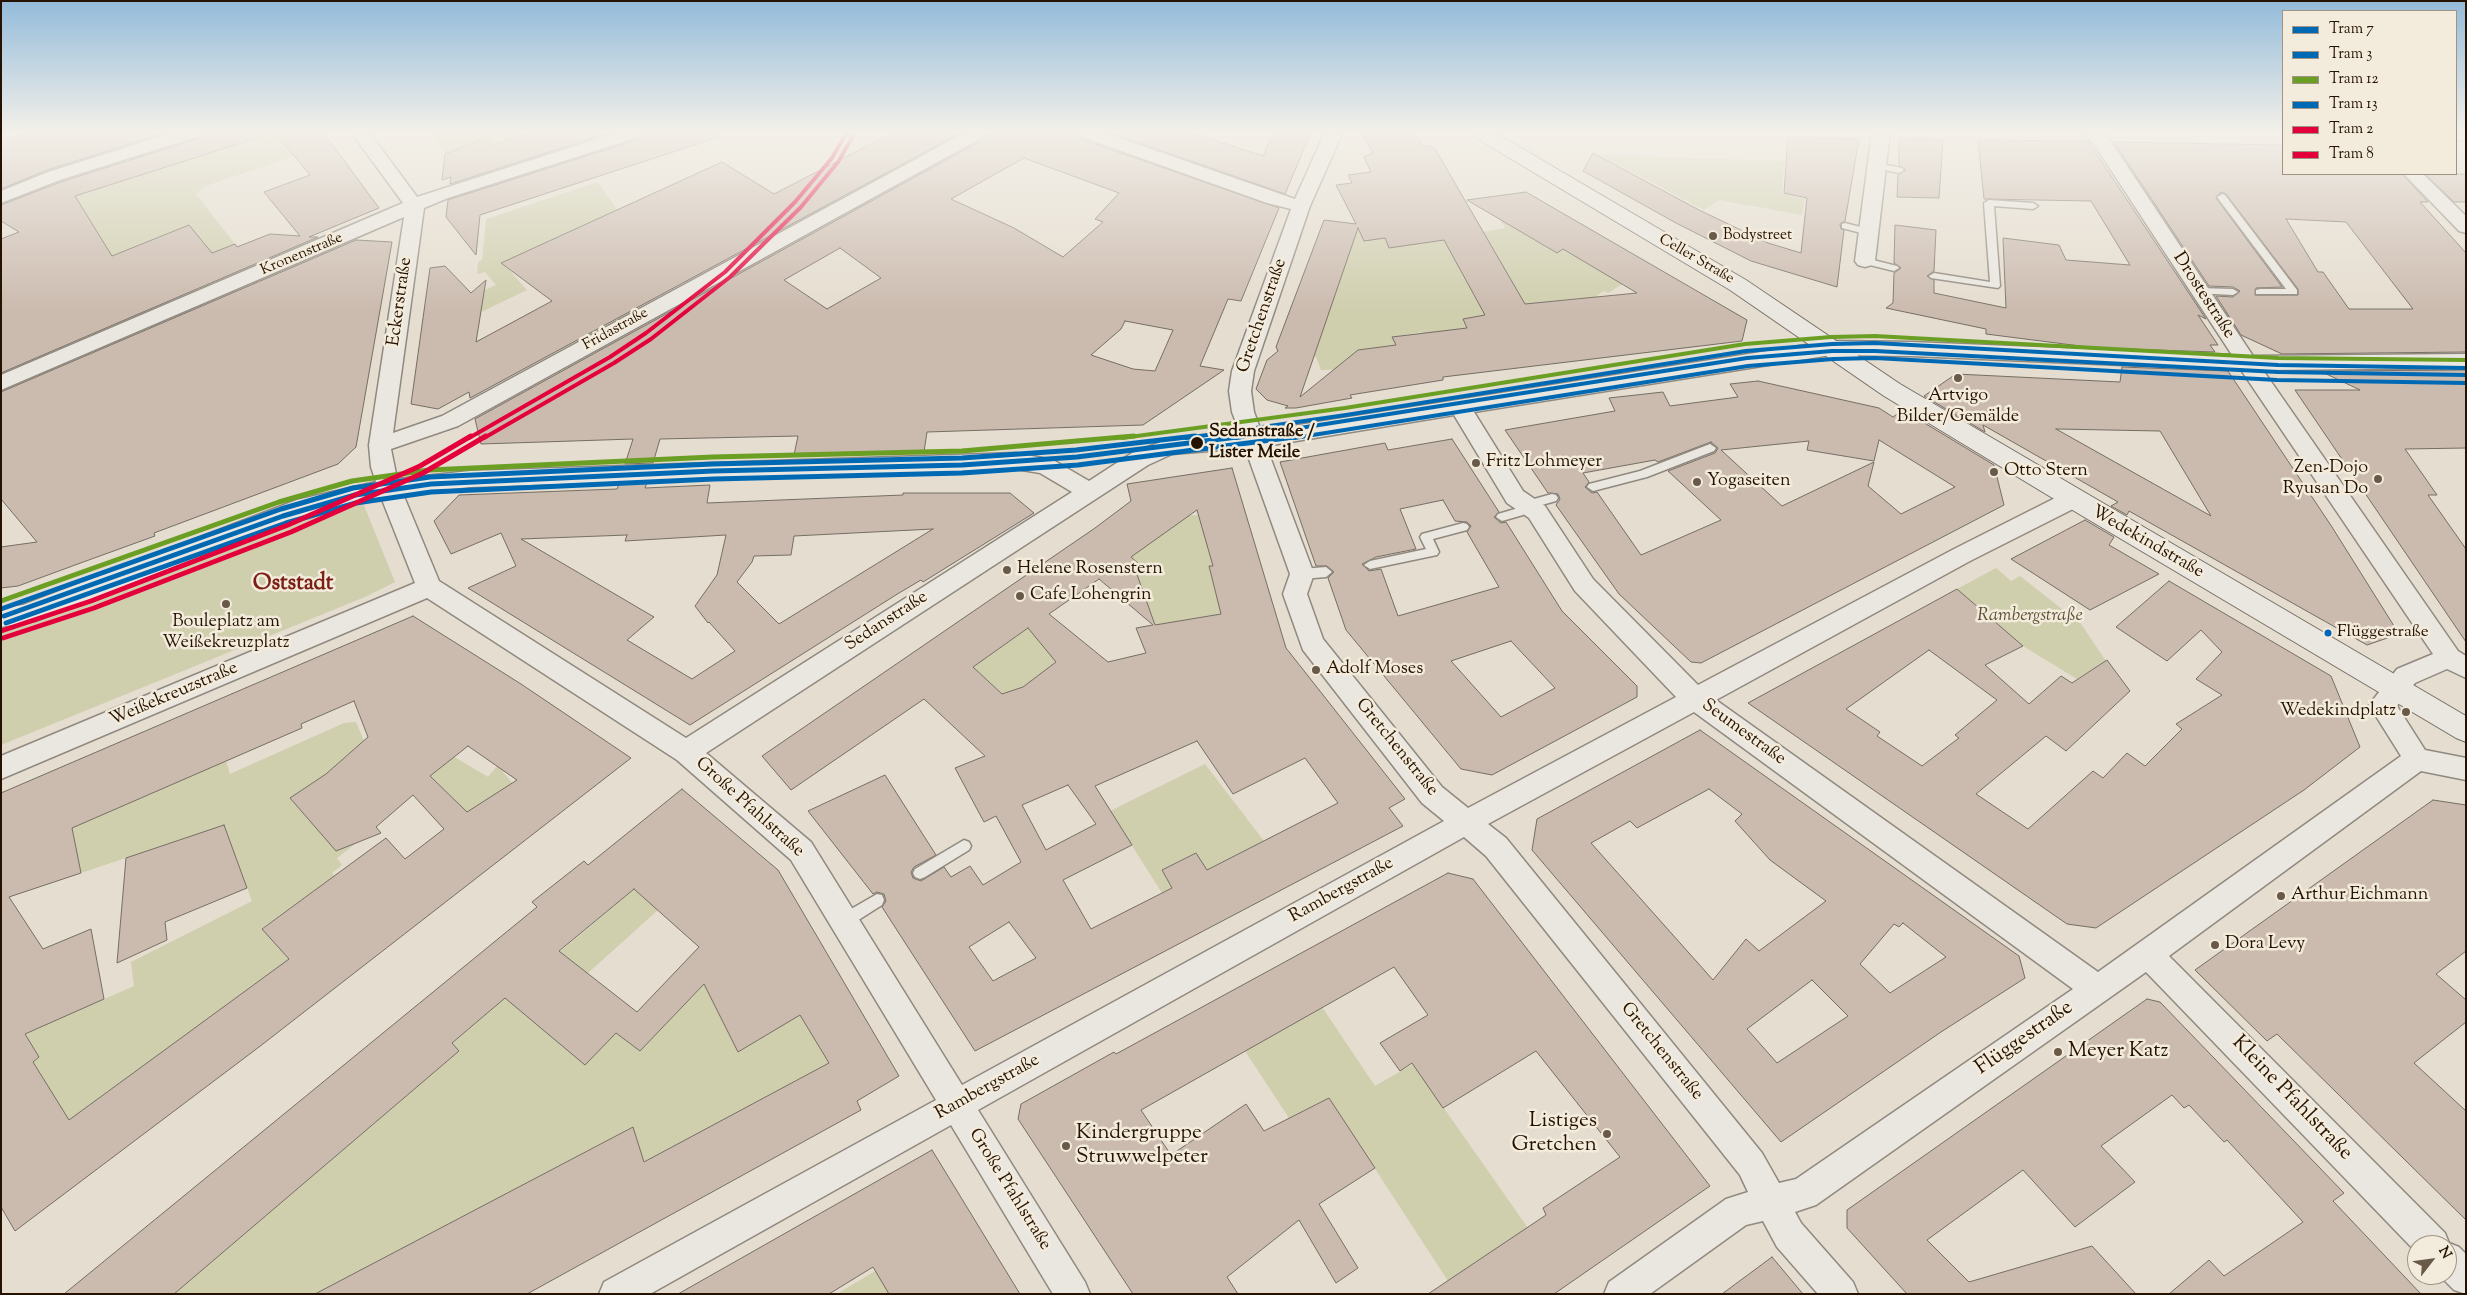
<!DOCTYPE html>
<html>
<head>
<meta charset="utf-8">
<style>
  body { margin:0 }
  #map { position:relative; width:2467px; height:1295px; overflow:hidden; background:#e5ddcf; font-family:"Sorts Mill Goudy",serif }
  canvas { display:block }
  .frame { position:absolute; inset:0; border:2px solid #251201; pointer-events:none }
  .legend { position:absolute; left:2282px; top:10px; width:175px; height:165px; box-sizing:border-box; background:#f3ebdb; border:1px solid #a19484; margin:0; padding:6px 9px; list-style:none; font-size:15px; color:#251201 }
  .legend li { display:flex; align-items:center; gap:10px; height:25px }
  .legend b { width:25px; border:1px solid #a19484 }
  .north { position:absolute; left:2407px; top:1235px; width:50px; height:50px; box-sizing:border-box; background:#f3ebdb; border:1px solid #a19484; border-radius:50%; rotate:60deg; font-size:14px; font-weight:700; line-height:20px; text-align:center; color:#251201 }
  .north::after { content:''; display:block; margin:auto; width:18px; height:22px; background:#685949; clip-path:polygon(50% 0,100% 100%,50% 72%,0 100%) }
</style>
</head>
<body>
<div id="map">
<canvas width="2467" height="1295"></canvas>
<div class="frame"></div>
<ul class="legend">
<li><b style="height:6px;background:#0069b4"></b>Tram 7</li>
<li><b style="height:6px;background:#0069b4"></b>Tram 3</li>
<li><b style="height:6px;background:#6a9f24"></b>Tram 12</li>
<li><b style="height:6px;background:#0069b4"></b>Tram 13</li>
<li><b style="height:6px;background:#e4003a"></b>Tram 2</li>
<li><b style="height:6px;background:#e4003a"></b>Tram 8</li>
</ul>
<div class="north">N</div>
</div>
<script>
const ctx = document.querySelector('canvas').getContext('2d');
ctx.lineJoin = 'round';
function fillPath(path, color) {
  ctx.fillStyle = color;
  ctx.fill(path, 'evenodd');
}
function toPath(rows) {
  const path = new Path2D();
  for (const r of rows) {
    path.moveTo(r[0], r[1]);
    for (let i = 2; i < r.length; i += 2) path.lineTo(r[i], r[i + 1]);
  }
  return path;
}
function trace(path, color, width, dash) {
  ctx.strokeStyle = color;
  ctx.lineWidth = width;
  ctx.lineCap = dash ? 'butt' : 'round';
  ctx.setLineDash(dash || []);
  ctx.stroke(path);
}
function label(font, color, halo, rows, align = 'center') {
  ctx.font = font + ' "Sorts Mill Goudy",serif';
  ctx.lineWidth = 5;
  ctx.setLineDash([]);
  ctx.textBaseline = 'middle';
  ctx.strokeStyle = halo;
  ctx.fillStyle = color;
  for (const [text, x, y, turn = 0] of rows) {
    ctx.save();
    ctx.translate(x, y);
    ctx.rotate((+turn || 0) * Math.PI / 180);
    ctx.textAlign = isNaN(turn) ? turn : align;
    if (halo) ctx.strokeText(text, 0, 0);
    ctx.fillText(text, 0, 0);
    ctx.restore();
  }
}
fillPath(toPath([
  [275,132,295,156,206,186,196,194,235,244,186,264,199,238,189,225,121,252,1,326,39,253,97,232,93,224,51,239,64,199],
  [429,132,535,132,493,145,487,137,446,153],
  [1599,155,1784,161,1782,193,1805,199,1802,215,1719,200,1704,210],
  [598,182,618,211,502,262,527,290,477,314,475,294,496,285,485,272,477,274,478,262,482,260,486,219],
  [1499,217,1556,253,1574,243,1626,282,1608,293,1604,291,1596,296,1599,299,1592,304,1582,298,1555,301,1540,309,1496,295,1518,292,1496,254,1459,268,1485,315,1463,319,1467,328,1425,337,1422,332,1393,337,1397,345,1394,362,1387,346,1358,350,1345,360,1348,369,1321,370,1316,357,1313,357,1357,229,1385,238,1389,248,1505,228],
  [363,503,395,582,365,597,1,745,1,627,20,624,232,541,302,516],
  [1200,515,1213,566,1209,567,1218,601,1230,613,1191,619,1201,659,1171,666,1143,592,1124,596,1125,576,1140,565,1131,557,1178,516],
  [1996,568,2011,581,2020,576,2081,624,2106,661,2077,679,2023,646,1957,589],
  [1029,628,1060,658,1045,670,1039,682,1002,694,973,667],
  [356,722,364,741,326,774,290,798,325,838,361,814,378,826,337,858,342,865,332,873,361,906,346,917,319,887,262,928,289,959,76,1115,80,1122,24,1116,53,1095,33,1062,39,1057,25,1034,134,986,131,962,252,901,224,825,81,873,72,828,226,761,230,774,344,723],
  [533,747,503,772,518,790,487,813,478,805,467,812,430,776,439,769,426,759,439,748,488,777,497,766],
  [1205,764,1264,841,1207,870,1195,853,1162,870,1172,888,1162,893,1110,811],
  [666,862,658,910,588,973,579,967,585,1064,616,1033,640,1051,715,972,738,1052,775,1030,795,1005,829,1063,644,1162,632,1127,316,1294,174,1294,459,1051,452,1043],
  [1322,1007,1375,1086,1413,1064,1528,1228,1448,1281,1329,1098,1289,1118,1245,1051],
  [882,1267,889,1294,841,1294,840,1292]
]), '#cfcead');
const building = toPath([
  [28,132,168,132,47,170,1,189,1,141,28,132],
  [204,132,259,132,260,137,75,196,112,256,189,225,212,253,235,244,237,247,270,234,300,236,264,192,310,175,274,132,323,132,379,208,309,237,318,237,1,373,1,239,19,232,1,221,1,205,61,182,200,138,204,132],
  [535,132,611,132,450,184,451,177,442,180,445,154,487,137,493,145,535,132],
  [647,132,718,132,719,137,480,215,476,255,446,217,448,200,643,138,647,132],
  [894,132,962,132,470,398,469,392,438,409,411,404,430,268,445,266,471,293,486,280,476,342,552,301,501,263,722,162,774,194,894,132],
  [990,132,1074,132,1078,138,1279,208,1241,301,1228,299,1200,366,1224,370,1143,425,927,432,924,452,794,455,798,436,660,439,653,463,625,464,633,439,481,444,475,419,986,138,990,132],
  [1024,158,1119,193,1095,219,1103,222,1063,257,1014,228,951,199,1024,158],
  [840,248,881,278,827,309,784,280,840,248],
  [1125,321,1173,330,1155,371,1133,369,1091,355,1121,329,1125,321],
  [1108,132,1190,132,1263,156,1274,132,1311,132,1285,194,1108,132],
  [1361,132,1415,132,1423,146,1434,147,1525,304,1637,293,1563,249,1557,253,1467,200,1526,192,1747,320,1742,341,1443,377,1443,380,1350,395,1352,398,1296,408,1285,408,1288,406,1267,400,1256,389,1267,360,1278,351,1276,347,1324,220,1356,224,1336,185,1352,183,1348,175,1371,172,1364,157,1373,153,1361,132],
  [1358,228,1364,241,1385,238,1389,248,1444,240,1485,315,1463,319,1467,328,1392,337,1396,345,1358,350,1300,397,1358,228],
  [1788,137,1859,139,1845,221,1840,224,1841,229,1844,230,1837,287,1751,261,1676,223,1583,171,1593,153,1699,210,1768,243,1801,253,1807,198,1784,193,1788,137],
  [1899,139,1943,140,1939,198,1897,197,1898,175,1906,170,1899,165,1899,139],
  [1978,140,2088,141,2206,319,2198,315,2218,345,2210,345,2215,352,2096,348,1986,334,1986,329,1886,308,1893,303,1894,273,1901,268,1894,263,1895,225,1936,230,1934,271,1927,276,1934,280,1934,293,2006,308,2003,238,2059,245,2066,260,2130,265,2091,201,1984,199,1978,140],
  [2114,142,2283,145,2283,174,2402,174,2428,202,2420,202,2466,253,2466,352,2282,354,2241,335,2216,296,2233,297,2240,291,2233,287,2209,286,2114,142],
  [2221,192,2226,194,2298,289,2298,295,2255,295,2256,288,2282,287,2216,198,2221,192],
  [2286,219,2346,222,2413,309,2349,309,2323,272,2318,272,2286,219],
  [2425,174,2466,174,2466,202,2454,202,2425,174],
  [356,240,392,242,356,447,338,464,154,533,155,536,86,561,18,586,1,588,1,547,37,542,1,499,1,392,356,240],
  [2122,367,2228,371,2332,527,2399,634,2367,645,2129,511,2127,515,2111,506,2118,502,1983,425,1985,432,1924,396,1956,374,2120,382,2122,367],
  [2056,429,2160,431,2211,516,2056,429],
  [2466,370,2466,448,2405,449,2437,495,2428,495,2466,549,2466,642,2295,390,2360,390,2320,371,2466,370],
  [1758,381,1879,408,1893,417,1903,410,1994,465,2004,505,1701,663,1691,662,1619,594,1556,505,1560,499,1558,494,1548,493,1505,430,1615,411,1609,398,1663,392,1670,406,1738,397,1730,384,1758,381],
  [1879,440,1955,487,1901,514,1868,486,1874,462,1782,506,1721,450,1809,441,1807,450,1874,461,1879,440],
  [1711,442,1718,448,1715,453,1668,471,1721,520,1641,555,1597,492,1592,493,1585,487,1589,482,1583,473,1655,460,1658,462,1711,442],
  [1452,439,1499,512,1494,517,1501,523,1506,522,1562,611,1637,686,1637,697,1492,775,1461,769,1346,630,1328,578,1334,572,1327,566,1316,566,1280,462,1385,443,1388,450,1452,439],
  [1443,500,1455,521,1467,522,1471,526,1467,532,1499,587,1398,616,1381,569,1369,571,1362,564,1376,557,1416,549,1400,509,1443,500],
  [1511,641,1555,688,1501,717,1451,661,1511,641],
  [1232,468,1286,648,1405,799,1389,808,1403,826,975,1051,882,907,886,901,884,894,877,892,873,894,808,811,885,775,936,855,914,867,911,872,913,878,921,881,944,867,951,877,970,866,983,885,1021,862,996,816,984,822,955,768,985,756,924,699,791,790,762,756,1095,528,1131,501,1127,484,1232,468],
  [1197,510,1213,566,1209,566,1221,614,1155,625,1135,569,1140,565,1131,557,1197,510],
  [1099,579,1153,625,1136,628,1146,653,1108,662,1049,614,1099,579],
  [1028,628,1056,662,1023,687,1002,694,973,667,1028,628],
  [1197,741,1233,794,1305,758,1338,803,1207,870,1196,853,1162,870,1172,888,1091,929,1063,880,1132,845,1095,786,1197,741],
  [1068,785,1096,824,1046,850,1022,805,1068,785],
  [1009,922,1036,958,993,981,969,947,1009,922],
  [647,483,645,488,710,485,707,503,903,495,903,493,1010,493,1034,513,923,582,921,580,899,593,690,725,468,588,516,566,501,533,451,554,434,521,459,495,617,489,619,484,647,483],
  [933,529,779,624,737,582,752,562,754,556,791,555,794,536,933,529],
  [627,535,625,541,726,535,717,575,695,606,708,623,709,622,735,651,692,679,627,640,654,617,521,539,627,535],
  [2085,520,2114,537,2109,545,2159,574,2090,610,2011,559,2085,520],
  [2169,581,2331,676,2360,747,2304,790,2096,928,2067,924,1748,703,1957,589,2023,646,1985,665,2029,704,2061,676,2072,683,2107,660,2130,691,2066,751,2046,736,1976,794,2028,829,2093,771,2103,778,2127,753,2145,766,2182,729,2176,724,2222,695,2196,679,2222,652,2201,630,2167,661,2116,627,2169,581],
  [1929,650,1997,700,1955,735,1959,738,1922,766,1877,736,1880,732,1846,709,1929,650],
  [413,616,521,684,631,758,259,1047,15,1231,1,1207,1,793,413,616],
  [354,701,368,737,326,774,290,798,336,851,381,833,376,827,413,795,444,829,405,859,386,838,262,929,289,959,69,1120,33,1062,39,1057,25,1034,104,999,91,929,43,949,9,897,81,873,72,828,302,728,301,724,354,701],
  [468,746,517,780,467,812,430,776,468,746],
  [1700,730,2019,956,2025,978,1941,1032,1781,1142,1532,850,1537,819,1700,730],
  [1709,789,1742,814,1735,821,1770,860,1826,901,1759,951,1746,939,1713,980,1591,843,1630,821,1637,828,1709,789],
  [1903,923,1946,957,1890,993,1860,964,1894,924,1899,927,1903,923],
  [1812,980,1848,1016,1777,1063,1747,1029,1812,980],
  [682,789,778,870,899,1076,857,1101,861,1110,527,1294,315,1294,633,1127,644,1162,829,1063,800,1015,738,1052,704,984,640,1051,616,1033,585,1065,505,998,452,1043,459,1051,174,1294,64,1294,537,907,532,902,584,861,588,865,682,789],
  [634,889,699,947,637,1012,559,951,634,889],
  [2433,800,2466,805,2466,951,2436,974,2466,1000,2466,1022,2414,1063,2466,1111,2466,1220,2277,1034,2267,1041,2195,970,2433,800],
  [224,825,247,888,165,922,167,940,117,963,126,858,224,825],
  [1448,873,1473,879,1710,1186,1554,1294,1428,1294,1546,1215,1543,1208,1620,1157,1536,1051,1443,1108,1412,1063,1400,1071,1380,1043,1428,1015,1394,967,1141,1110,1171,1155,1246,1104,1264,1131,1329,1098,1375,1168,1319,1204,1358,1268,1336,1283,1299,1220,1227,1277,1238,1294,1133,1294,1018,1119,1021,1104,1114,1052,1116,1054,1448,873],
  [2147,999,2160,1002,2344,1193,2333,1201,2421,1294,2169,1294,2209,1260,2224,1276,2303,1222,2227,1140,2224,1142,2189,1105,2184,1108,2172,1095,2101,1146,2135,1182,2075,1227,2023,1170,1927,1240,1969,1282,2092,1246,2136,1294,1907,1294,1847,1228,1847,1210,2147,999],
  [932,1150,1020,1294,889,1294,873,1267,829,1294,678,1294,932,1150],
  [1772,1257,1803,1294,1722,1294,1772,1257]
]);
fillPath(building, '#cbbaae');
trace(building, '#756e64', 1);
const lane = toPath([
  [1877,163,1902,168,1904,170,1899,173,1874,168,1874,164,1877,163],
  [2222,194,2225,195,2297,290,2297,294,2256,294,2256,290,2260,289,2286,289,2217,197,2222,194],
  [1989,200,2033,203,2038,206,2033,209,1994,206,2000,286,1998,288,1931,278,1929,276,1934,273,1990,282,1984,203,1989,200],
  [1845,223,1872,230,1874,232,1869,235,1842,228,1842,224,1845,223],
  [1865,258,1897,266,1899,268,1894,271,1862,263,1860,261,1865,258],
  [2199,288,2233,289,2238,292,2233,295,2195,293,2194,291,2199,288],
  [1710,444,1716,448,1714,451,1647,477,1593,491,1587,487,1589,484,1640,471,1710,444],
  [1552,494,1556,495,1558,498,1556,501,1531,508,1523,515,1502,521,1496,517,1498,514,1515,509,1523,502,1552,494],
  [1463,523,1467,524,1469,527,1467,530,1433,539,1439,552,1437,555,1370,569,1364,565,1370,561,1426,549,1420,537,1422,534,1463,523],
  [1326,567,1332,572,1326,577,1302,579,1296,574,1302,569,1326,567],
  [964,840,969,842,971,846,969,850,925,877,920,879,915,877,913,873,915,869,964,840],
  [877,894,882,895,884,900,882,905,849,926,844,928,839,926,837,921,839,916,877,894]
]);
const street = toPath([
  [175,132,202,132,199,136,60,180,1,203,1,191,48,172,175,132],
  [351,132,369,132,417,197,618,132,645,132,642,136,448,198,424,208,393,433,442,416,966,132,988,132,985,136,458,426,391,449,397,479,470,471,1016,453,1053,460,1089,481,1132,453,1161,442,1240,433,1232,412,1229,391,1232,371,1291,209,1267,203,1079,136,1076,132,1102,132,1295,199,1325,132,1343,132,1310,206,1254,371,1251,391,1254,412,1261,431,1831,341,1912,342,2232,355,2094,144,2081,132,2101,132,2110,140,2253,356,2466,354,2466,368,2263,370,2458,651,2466,656,2466,678,2447,669,2415,683,2397,706,2425,750,2466,758,2466,780,2421,771,2169,956,2445,1233,2449,1243,2459,1247,2466,1254,2466,1294,2454,1290,2439,1275,2447,1275,2447,1245,2417,1245,2417,1253,2146,972,1816,1205,1795,1212,1801,1223,1853,1282,1858,1294,1818,1294,1777,1247,1763,1221,1746,1225,1650,1294,1604,1294,1609,1282,1726,1199,1748,1192,1740,1175,1486,856,1464,837,978,1110,1085,1282,1090,1294,1053,1294,951,1125,650,1294,599,1294,604,1282,936,1100,791,860,677,760,427,598,1,779,1,756,415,583,381,497,310,513,35,621,1,627,1,608,23,605,297,500,376,482,371,467,369,445,404,217,1,390,1,375,403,203,351,132],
  [1831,355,1912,356,2241,370,2433,654,2397,669,2369,705,2401,756,2098,972,1716,700,1970,561,2081,505,2084,499,2081,493,2073,491,2065,493,1954,549,1698,685,1593,579,1545,506,1523,491,1474,412,1831,355],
  [1454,415,1507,503,1529,518,1575,591,1676,697,1468,808,1442,787,1323,639,1307,594,1314,574,1266,446,1454,415],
  [1245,448,1290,574,1283,594,1303,650,1422,803,1444,821,962,1085,811,842,706,753,1148,465,1172,454,1245,448],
  [1016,469,1040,473,1072,492,686,738,439,581,403,494,470,487,1016,469],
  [1694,712,2073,989,1796,1179,1779,1183,1762,1153,1506,838,1488,824,1694,712],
  [1872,132,1890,132,1875,261,1872,265,1865,267,1858,265,1855,261,1872,132],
  [2456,132,2466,132,2466,140,2456,140,2456,132],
  [2404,174,2423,174,2466,216,2466,233,2459,231,2404,174]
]);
const secondary = toPath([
  [1470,132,1494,132,1746,280,1900,384,2466,716,2466,742,2456,738,2064,505,1884,396,1730,290,1473,136,1470,132]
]);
trace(lane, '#90897f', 3);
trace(street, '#90897f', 3);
trace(secondary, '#756e64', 2);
fillPath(lane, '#eae6e0');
fillPath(street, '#eae6e0');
fillPath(secondary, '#eae6e0');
trace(toPath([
  [1186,438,1346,415,1746,351,1832,344,1875,343,2278,365,2466,368]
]), '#0069b4', 4);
trace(toPath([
  [1,609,281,509,353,488,430,477,713,464,962,458,1076,450,1195,436]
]), '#0069b4', 5);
trace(toPath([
  [1236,438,1747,358,1832,351,1875,351,2278,372,2466,375]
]), '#0069b4', 4);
trace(toPath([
  [4,616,283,516,355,495,431,484,713,471,962,465,1077,457,1245,436]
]), '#0069b4', 5);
trace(toPath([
  [1122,438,1345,408,1745,344,1831,337,1875,336,2278,358,2466,360]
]), '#6a9f24', 4);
trace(toPath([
  [1,601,279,502,352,481,429,470,713,457,962,451,1134,436]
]), '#6a9f24', 5);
trace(toPath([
  [1294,438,1748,366,1833,359,1875,358,2277,380,2466,383]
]), '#0069b4', 4);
trace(toPath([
  [6,623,286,523,356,503,431,492,714,479,962,473,1078,465,1302,436]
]), '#0069b4', 5);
trace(toPath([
  [469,438,610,357,646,333,725,272,795,202,832,158,847,132]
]), '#e4003a', 4);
trace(toPath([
  [1,631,91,601,288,525,420,466,471,436]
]), '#e4003a', 5);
trace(toPath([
  [484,438,614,363,651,339,730,277,801,207,838,162,853,136]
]), '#e4003a', 4);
trace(toPath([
  [3,638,94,608,291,532,423,473,486,436]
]), '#e4003a', 5);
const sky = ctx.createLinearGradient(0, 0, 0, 313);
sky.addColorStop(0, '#93bbda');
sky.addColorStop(0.42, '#f3f0e9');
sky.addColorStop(1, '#f3f0e900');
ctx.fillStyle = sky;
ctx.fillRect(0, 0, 2467, 313);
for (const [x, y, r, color] of [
  [1713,236,5,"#685949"],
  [1958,378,5,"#685949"],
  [1197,443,7,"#251201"],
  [1476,463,5,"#685949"],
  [1994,472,5,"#685949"],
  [2378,479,5,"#685949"],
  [1697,482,5,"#685949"],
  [1007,570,5,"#685949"],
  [1020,596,5,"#685949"],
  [226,604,5,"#685949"],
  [2328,633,4.5,"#0065bd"],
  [1316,670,5,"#685949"],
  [2406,712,5,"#685949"],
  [2281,896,5,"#685949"],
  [2215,945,5,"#685949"],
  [2058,1052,5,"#685949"],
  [1607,1134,5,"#685949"],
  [1066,1146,5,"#685949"]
]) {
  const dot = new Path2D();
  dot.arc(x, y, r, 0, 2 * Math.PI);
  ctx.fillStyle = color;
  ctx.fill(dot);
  trace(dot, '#f3ebdb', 2);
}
label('15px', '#251201', '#f3ebdb', [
  ["Bodystreet",1723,236]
], 'left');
label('15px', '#251201', '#f3ebdb', [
  ["Kronenstraße",302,255,-23],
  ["Celler Straße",1696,260,30],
  ["Fridastraße",616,330,-29]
]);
label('17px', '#251201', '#f3ebdb', [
  ["Flüggestraße",2337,633]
], 'left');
label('18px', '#251201', '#f3ebdb', [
  ["Drostestraße",2203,296,57],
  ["Eckerstraße",401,302,-82],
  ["Gretchenstraße",1263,316,-71],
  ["Wedekindstraße",2147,543,30],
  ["Sedanstraße",887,622,-33],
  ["Weißekreuzstraße",174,695,-23],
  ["Seumestraße",1743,733,36],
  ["Gretchenstraße",1396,748,51],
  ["Große Pfahlstraße",749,808,42],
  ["Rambergstraße",1342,891,-29],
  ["Gretchenstraße",1661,1052,51],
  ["Rambergstraße",988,1088,-29],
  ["Große Pfahlstraße",1009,1190,58]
]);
label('18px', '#251201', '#f3ebdb', [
  ["Artvigo",1958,397,"center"],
  ["Bilder/Gemälde",1958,418,"center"],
  ["Fritz Lohmeyer",1486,463],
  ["Zen-Dojo",2368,469,"right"],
  ["Ryusan Do",2368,490,"right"],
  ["Otto Stern",2004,472],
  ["Yogaseiten",1707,482],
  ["Helene Rosenstern",1017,570],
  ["Cafe Lohengrin",1030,596],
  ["Bouleplatz am",226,623,"center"],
  ["Weißekreuzplatz",226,644,"center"],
  ["Adolf Moses",1326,670],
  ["Wedekindplatz",2396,712,"right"],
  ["Arthur Eichmann",2291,896],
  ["Dora Levy",2225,945]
], 'left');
label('bold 18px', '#251201', '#f3ebdb', [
  ["Sedanstraße /",1209,433],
  ["Lister Meile",1209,454]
], 'left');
label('italic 18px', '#5a4f34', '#f3ebdb', [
  ["Rambergstraße",2030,617]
]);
label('21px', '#251201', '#f3ebdb', [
  ["Flüggestraße",2025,1039,-35],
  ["Kleine Pfahlstraße",2291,1099,46]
]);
label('21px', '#251201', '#f3ebdb', [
  ["Meyer Katz",2068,1052],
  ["Listiges",1597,1122,"right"],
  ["Gretchen",1597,1146,"right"],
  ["Kindergruppe",1076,1134],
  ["Struwwelpeter",1076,1158]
], 'left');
label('bold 22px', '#7a1f14', '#f3ebdb', [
  ["Oststadt",293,585]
]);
</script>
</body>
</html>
